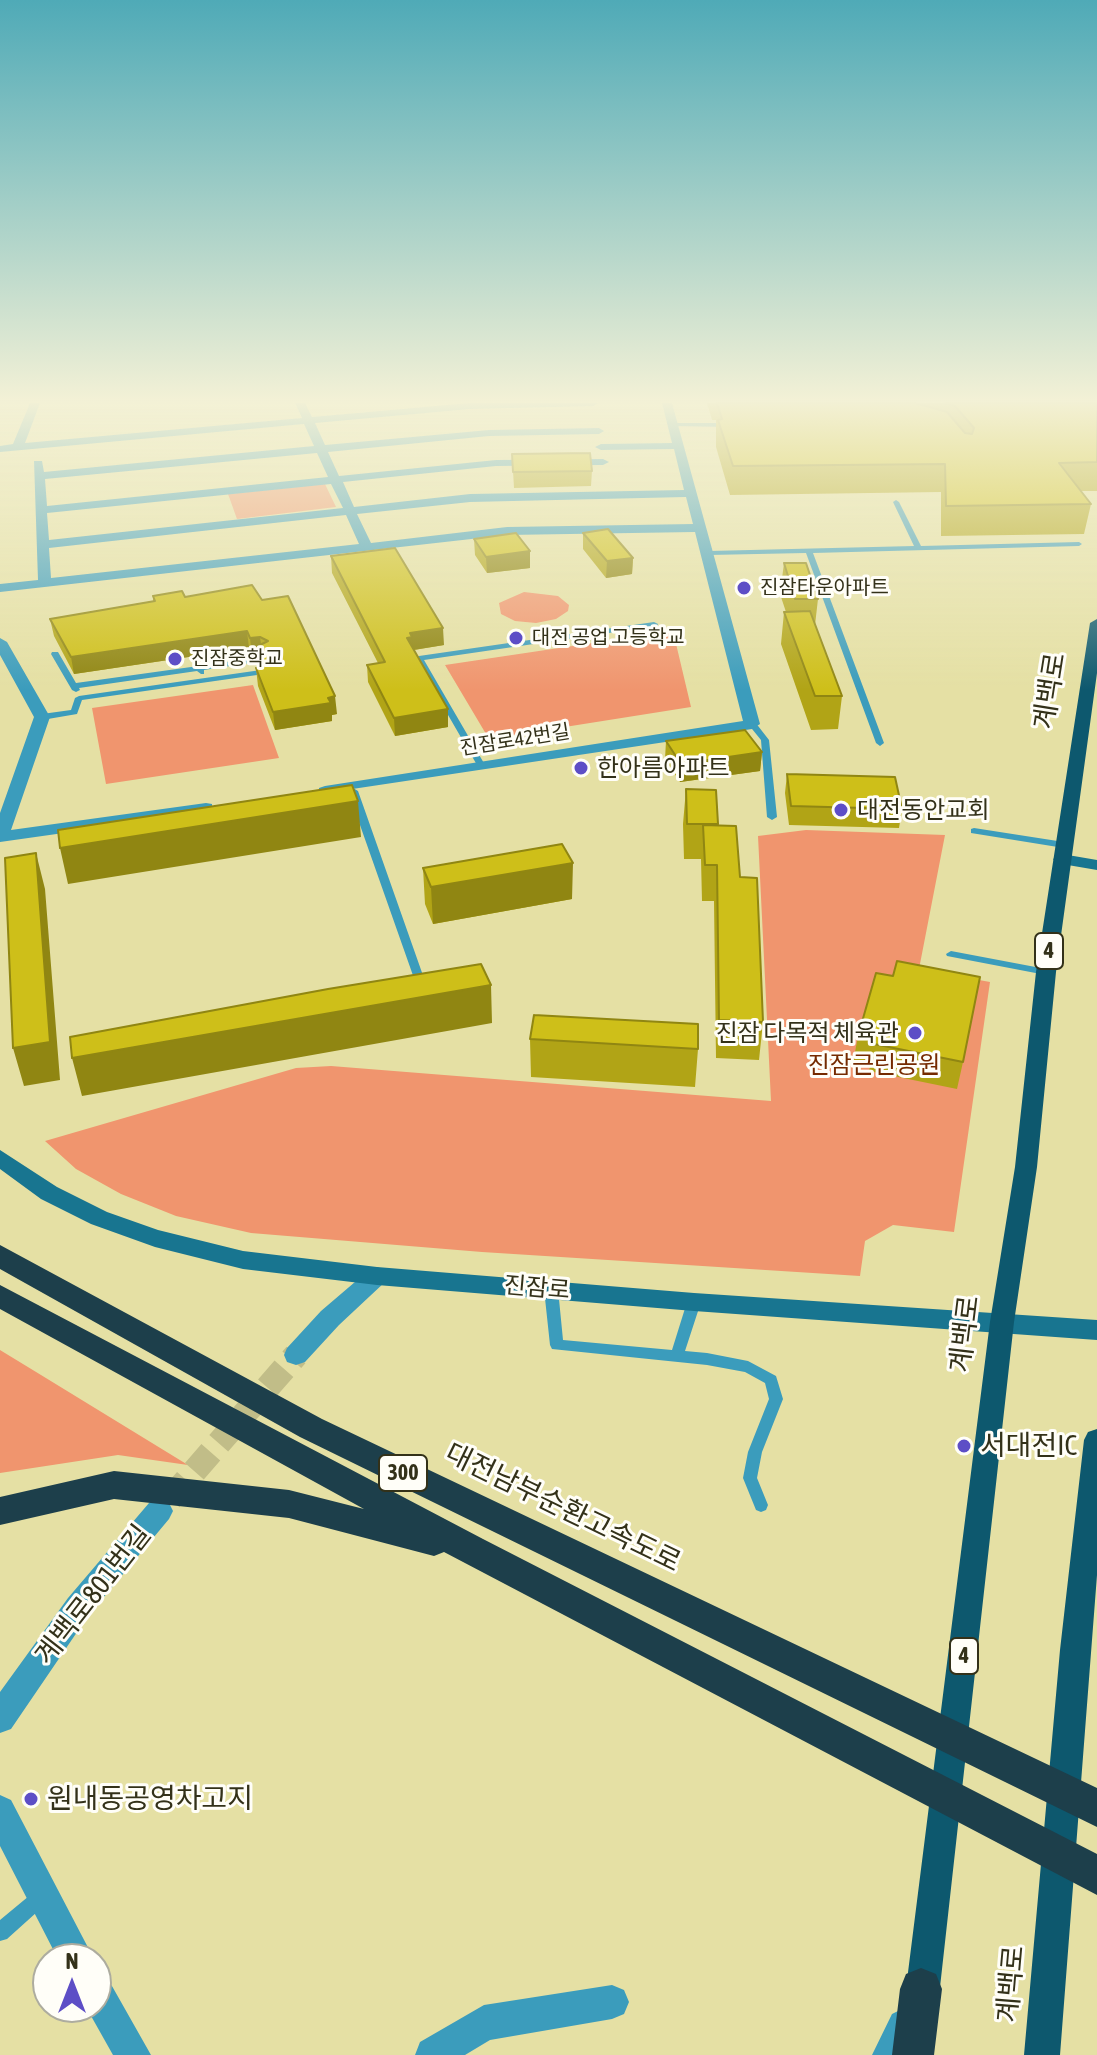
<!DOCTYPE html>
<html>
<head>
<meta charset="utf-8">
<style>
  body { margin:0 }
  #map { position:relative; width:1097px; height:2055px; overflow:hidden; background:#e5e0a4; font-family:"Asap Condensed",sans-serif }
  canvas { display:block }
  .north { position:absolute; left:32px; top:1943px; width:80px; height:80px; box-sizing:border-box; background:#fffef8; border:2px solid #adac9f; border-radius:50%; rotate:0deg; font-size:22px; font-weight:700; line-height:32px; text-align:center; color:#333119 }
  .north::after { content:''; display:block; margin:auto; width:28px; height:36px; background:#5d4ec6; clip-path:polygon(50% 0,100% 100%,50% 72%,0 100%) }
</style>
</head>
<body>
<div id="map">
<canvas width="1097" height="2055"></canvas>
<div class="north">N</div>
</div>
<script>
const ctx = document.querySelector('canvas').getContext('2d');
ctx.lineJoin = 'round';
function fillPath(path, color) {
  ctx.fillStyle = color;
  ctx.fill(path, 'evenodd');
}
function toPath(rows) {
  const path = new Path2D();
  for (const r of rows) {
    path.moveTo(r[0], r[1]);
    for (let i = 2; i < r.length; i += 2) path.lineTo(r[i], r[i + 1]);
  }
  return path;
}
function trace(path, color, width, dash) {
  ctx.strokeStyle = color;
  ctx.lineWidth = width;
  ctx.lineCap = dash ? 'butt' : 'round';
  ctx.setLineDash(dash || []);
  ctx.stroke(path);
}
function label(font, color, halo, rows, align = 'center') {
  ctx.font = font + ' "Asap Condensed","Noto Sans KR",sans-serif';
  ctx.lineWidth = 6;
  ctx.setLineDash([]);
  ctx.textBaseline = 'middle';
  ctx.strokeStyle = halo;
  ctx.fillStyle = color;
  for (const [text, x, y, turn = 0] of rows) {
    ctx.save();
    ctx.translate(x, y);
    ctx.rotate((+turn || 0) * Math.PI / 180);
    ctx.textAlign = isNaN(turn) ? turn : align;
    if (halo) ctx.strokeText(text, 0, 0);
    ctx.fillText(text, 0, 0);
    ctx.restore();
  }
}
fillPath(toPath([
  [325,484,336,507,237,519,228,494],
  [524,592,558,596,569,605,568,611,556,619,536,623,515,621,501,614,499,603],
  [673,631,691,707,489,739,445,665],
  [253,685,279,758,106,784,92,708],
  [806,830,945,835,919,969,990,982,954,1232,893,1225,865,1241,860,1276,482,1252,251,1233,176,1216,121,1194,76,1169,45,1141,296,1068,331,1066,771,1101,758,836],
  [0,1350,41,1375,188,1465,118,1455,0,1473]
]), '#f0956e');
trace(toPath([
  [170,1499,296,1355]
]), '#c1bd88', 25, [25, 12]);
fillPath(toPath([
  [674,423,729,423,732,425,729,427,672,426,672,424,674,423],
  [896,500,899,502,921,546,1079,542,1082,544,1079,546,813,553,884,743,880,746,876,743,806,553,709,555,705,553,709,551,914,546,893,502,896,500],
  [654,622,658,624,657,626,424,660,485,765,481,768,477,765,415,658,419,656,654,622],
  [52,652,58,652,76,683,263,657,267,659,263,661,204,670,204,674,201,674,197,671,79,688,80,690,76,692,72,690,51,654,52,652],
  [261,670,265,672,264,674,82,700,77,714,42,720,38,717,42,714,71,710,75,698,79,696,261,670],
  [752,721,755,722,769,740,777,817,772,820,767,817,761,740,748,724,752,721],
  [353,788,358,791,426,984,425,986,421,987,416,984,348,791,353,788],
  [974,828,1064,842,1069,845,1064,848,971,833,971,829,974,828],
  [951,951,1046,969,1051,972,1046,975,947,956,946,954,951,951],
  [551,1284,556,1285,558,1289,563,1340,672,1350,687,1302,689,1298,694,1297,699,1298,701,1302,685,1351,707,1353,748,1361,776,1376,783,1399,762,1452,757,1478,768,1505,766,1510,761,1512,756,1510,743,1478,748,1452,769,1399,765,1383,745,1372,707,1365,552,1349,550,1345,544,1289,546,1285,551,1284],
  [41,1888,47,1891,50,1897,47,1903,7,1939,0,1941,0,1920,35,1891,41,1888]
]), '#3b9cbc');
fillPath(toPath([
  [30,403,40,403,25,443,302,418,295,403,305,403,312,417,470,403,598,403,593,406,470,409,315,423,325,445,489,430,599,428,604,431,599,434,489,436,328,452,339,476,496,460,603,459,609,462,603,465,496,466,343,482,354,507,470,494,684,490,674,449,601,450,595,447,601,444,672,443,662,403,672,403,760,724,752,729,319,794,319,788,325,786,743,721,695,532,507,535,0,592,0,584,38,580,34,461,42,461,44,472,314,446,304,424,0,452,0,446,13,444,30,403],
  [317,453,328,477,47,506,45,479,317,453],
  [331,484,343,508,49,540,47,513,331,484],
  [686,497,693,524,507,527,371,543,357,514,470,502,686,497],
  [346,515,359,544,51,578,49,548,346,515],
  [0,638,7,642,50,717,11,830,206,803,212,804,212,812,0,842,0,813,34,717,0,655,0,638],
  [377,1267,385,1270,389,1276,385,1282,339,1325,305,1362,296,1365,287,1362,284,1355,287,1348,321,1311,369,1270,377,1267],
  [159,1499,169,1503,173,1511,169,1519,88,1616,11,1729,0,1733,0,1692,68,1598,149,1503,159,1499],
  [0,1795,11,1800,94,1959,58,1959,0,1846,0,1795],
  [96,1974,108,1979,151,2055,113,2055,86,2007,96,2007,96,1974],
  [612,1985,624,1990,629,2002,624,2014,612,2019,490,2040,465,2055,415,2055,420,2042,484,2005,612,1985],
  [904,2008,916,2014,922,2026,909,2055,872,2055,892,2014,904,2008]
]), '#3b9cbc');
fillPath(toPath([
  [1062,854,1097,860,1097,870,1056,863,1053,859,1062,854],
  [0,1150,57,1187,107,1212,158,1230,243,1251,377,1267,694,1293,1097,1320,1097,1340,694,1311,377,1285,243,1269,155,1247,91,1224,41,1199,0,1169,0,1150]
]), '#187590');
fillPath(toPath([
  [1097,619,1097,673,1056,972,1037,1167,1014,1322,939,1996,934,2008,922,2013,910,2008,905,1996,990,1322,1015,1167,1036,972,1090,623,1097,619],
  [1097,1429,1097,1575,1060,2055,1024,2055,1060,1650,1084,1440,1088,1432,1097,1429]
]), '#0d586e');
fillPath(toPath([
  [0,1245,322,1419,1097,1788,1097,1827,300,1437,0,1269,0,1245],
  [0,1285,483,1539,1097,1854,1097,1895,444,1552,434,1556,289,1518,114,1499,0,1525,0,1497,114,1471,289,1490,364,1509,0,1309,0,1285],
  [921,1968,936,1974,942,1989,934,2055,892,2055,900,1989,906,1974,921,1968]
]), '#1d3f4b');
fillPath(toPath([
  [707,403,1097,403,1097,491,1080,491,1091,504,1084,534,941,536,941,492,730,495,716,447,716,420,712,420],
  [512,454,592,471,591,486,514,488],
  [583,533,633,558,632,574,606,578,583,549],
  [474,539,530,568,487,573,475,555],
  [331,556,444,645,414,650,448,727,395,736,368,682,367,665,378,663,332,573],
  [784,563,818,599,815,625,842,696,838,729,811,730,781,644,784,612,786,612,780,594],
  [252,585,337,714,332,715,332,721,275,730,258,686,256,668,261,667,257,665,255,655,252,655,249,648,74,674,54,636,50,619,153,601,153,596,185,597],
  [666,741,762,752,760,771,680,782,665,759],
  [787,774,902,809,899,828,789,825,785,793],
  [686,789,718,825,740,877,763,1022,759,1060,716,1058,714,901,702,901,701,859,684,859,683,824],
  [423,868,572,899,433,924,425,904],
  [893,976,963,1062,957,1089,869,1071,870,1066,853,1063,858,1036],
  [530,1039,698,1049,695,1087,531,1077]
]), '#b1a416');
fillPath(toPath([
  [530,551,530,568,487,573,486,557],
  [633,558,632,574,606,578,607,561],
  [443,628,444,645,413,650,407,638,410,633],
  [247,631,249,648,74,674,71,657],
  [260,637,262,652,254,648,255,655,252,655,250,638],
  [335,696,337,714,332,715,332,721,275,730,273,712],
  [448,709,448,727,395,736,394,718],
  [762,752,760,771,680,782,681,764],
  [358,801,361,837,68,884,60,848],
  [36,853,45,889,60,1080,24,1086,13,1048],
  [573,863,572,899,433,924,431,887],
  [491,985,492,1023,82,1096,72,1058]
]), '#908612');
const building = toPath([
  [717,403,915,403,947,412,965,433,972,434,974,428,955,406,945,403,1097,403,1097,462,1059,463,1091,504,946,506,945,464,733,466,718,420,722,419,717,403],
  [590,453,592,471,513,472,512,454,590,453],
  [608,529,633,558,607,561,583,533,608,529],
  [516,533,530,551,486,557,474,539,516,533],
  [395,548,443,628,410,633,412,637,407,638,448,709,394,718,367,665,385,662,331,556,395,548],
  [784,563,806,563,818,599,795,599,784,563],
  [252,585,262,600,288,596,335,696,328,698,331,703,273,712,256,668,263,667,260,660,266,654,254,648,268,641,260,637,250,638,247,631,71,657,50,619,155,601,153,596,182,591,185,597,252,585],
  [810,611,842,696,815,696,784,612,810,611],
  [745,730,762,752,681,764,666,741,745,730],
  [787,774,895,777,902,809,791,806,787,774],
  [352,785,358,801,60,848,58,830,352,785],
  [686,789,716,790,718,824,687,824,686,789],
  [703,825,736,826,740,877,757,878,763,1022,719,1020,717,865,705,865,703,825],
  [562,844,573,863,431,887,423,868,562,844],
  [36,853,50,1042,13,1048,5,858,36,853],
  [897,961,980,977,963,1062,874,1044,875,1039,858,1036,876,973,893,976,897,961],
  [481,964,491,985,72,1058,70,1037,328,989,481,964],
  [534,1015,698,1024,698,1049,530,1039,534,1015]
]);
fillPath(building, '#cebf19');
trace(building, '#908612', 2);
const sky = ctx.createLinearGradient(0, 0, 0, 690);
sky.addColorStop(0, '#4faab7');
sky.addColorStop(0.58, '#f3f1d6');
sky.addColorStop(1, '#f3f1d600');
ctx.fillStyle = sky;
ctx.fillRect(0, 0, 1097, 690);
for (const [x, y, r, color] of [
  [744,588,8,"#5d4ec6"],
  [516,638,8,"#5d4ec6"],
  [175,659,8,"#5d4ec6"],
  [581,768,8,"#5d4ec6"],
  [841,810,8,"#5d4ec6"],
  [915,1033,8,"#5d4ec6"],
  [964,1446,8,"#5d4ec6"],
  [31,1799,8,"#5d4ec6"]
]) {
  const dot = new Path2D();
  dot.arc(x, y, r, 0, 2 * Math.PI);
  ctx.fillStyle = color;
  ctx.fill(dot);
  trace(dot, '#fffef8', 3);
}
label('20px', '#333119', '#fffef8', [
  ["진잠타운아파트",760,588],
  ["대전 공업 고등학교",532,638],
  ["진잠중학교",191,659]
], 'left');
label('20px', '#333119', '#fffef8', [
  ["진잠로42번길",515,740,-9]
]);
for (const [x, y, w] of [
  [1049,951,28],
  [403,1473,48],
  [964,1656,28]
]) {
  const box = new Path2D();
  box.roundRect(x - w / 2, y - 18, w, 36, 6);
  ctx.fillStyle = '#fffef8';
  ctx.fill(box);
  trace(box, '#333119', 2);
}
label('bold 22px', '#333119', null, [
  ["4",1049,951],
  ["300",403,1473],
  ["4",964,1656]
]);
label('24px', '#333119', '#fffef8', [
  ["한아름아파트",597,768],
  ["대전동안교회",857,810],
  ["진잠 다목적 체육관",899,1033,"right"]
], 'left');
label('24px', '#752a00', '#fffef8', [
  ["진잠근린공원",874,1065]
]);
label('24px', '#333119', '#fffef8', [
  ["진잠로",537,1288,5]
]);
label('28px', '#333119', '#fffef8', [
  ["계백로",1050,691,-81],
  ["계백로",965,1334,-83],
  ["대전남부순환고속도로",563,1508,26],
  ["계백로801번길",93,1595,-52],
  ["계백로",1011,1984,-85]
]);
label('28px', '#333119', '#fffef8', [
  ["서대전IC",980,1446],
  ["원내동공영차고지",47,1799]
], 'left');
</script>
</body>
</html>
